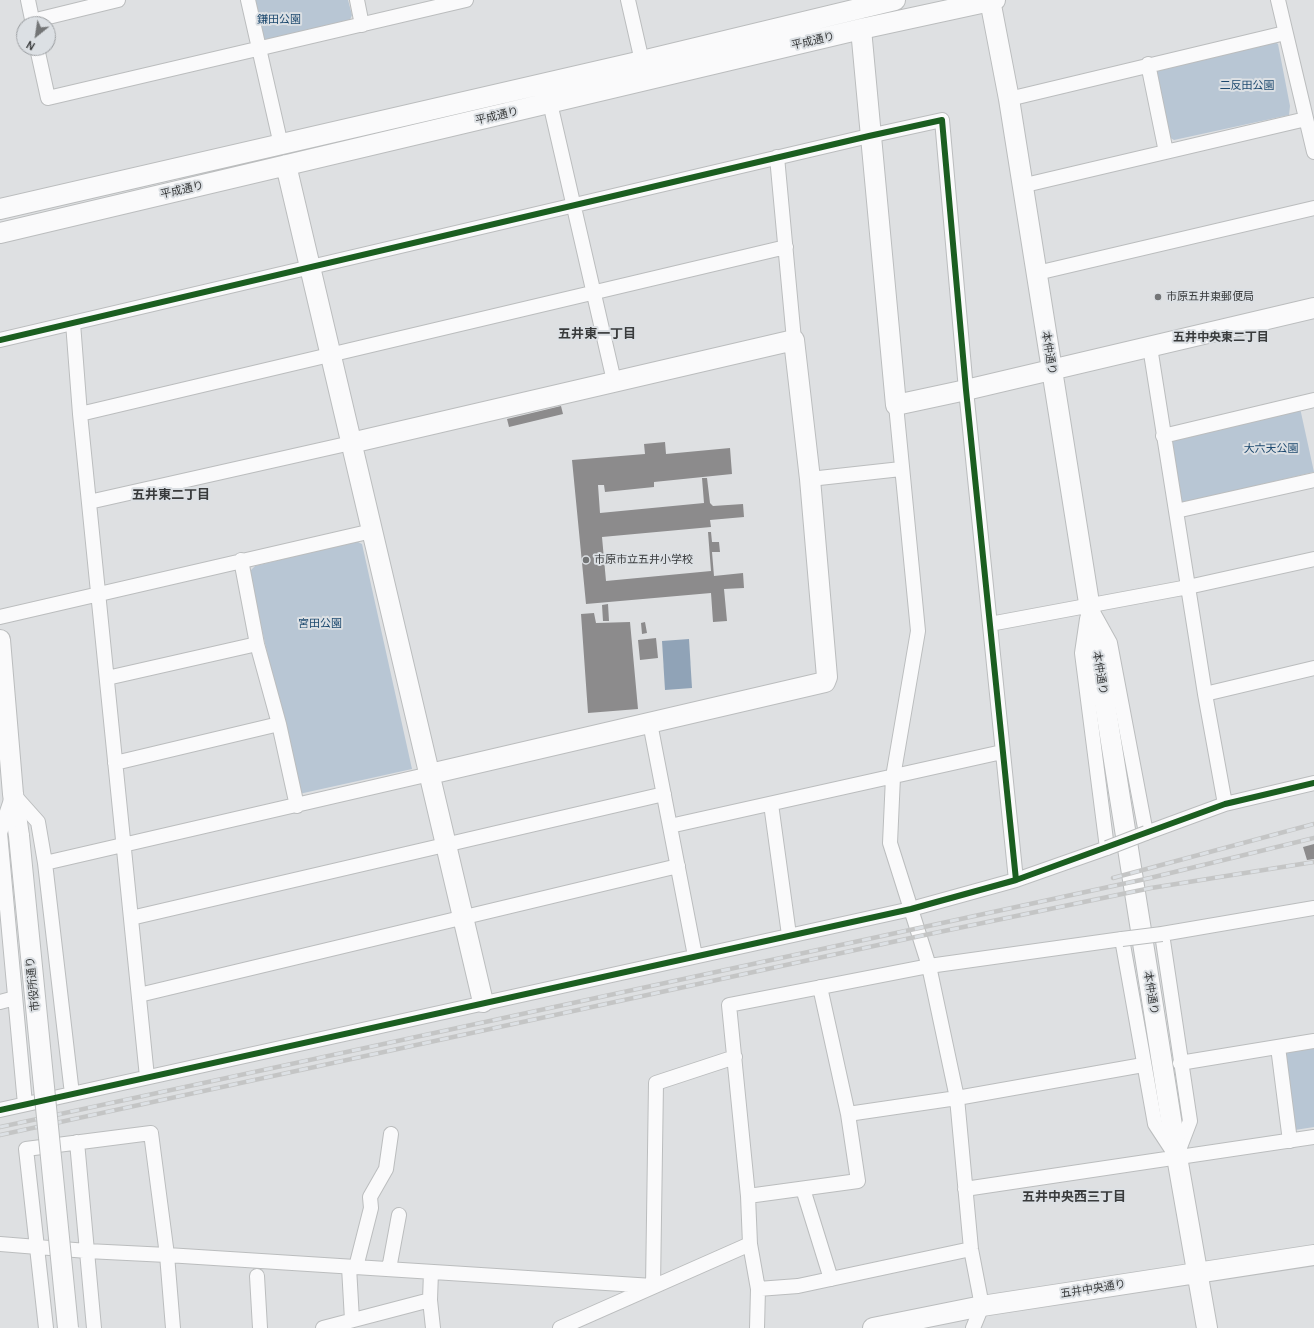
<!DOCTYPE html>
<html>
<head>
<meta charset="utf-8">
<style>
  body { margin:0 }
  #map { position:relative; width:1314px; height:1328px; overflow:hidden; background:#dee0e2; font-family:Cabin,sans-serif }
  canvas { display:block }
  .north { position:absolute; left:16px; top:16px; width:40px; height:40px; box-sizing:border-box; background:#dce0e4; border:1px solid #9b9ea1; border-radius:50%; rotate:210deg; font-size:11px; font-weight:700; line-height:16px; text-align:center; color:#393b3c }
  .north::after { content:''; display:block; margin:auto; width:14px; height:18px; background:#737576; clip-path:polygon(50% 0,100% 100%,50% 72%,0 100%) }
</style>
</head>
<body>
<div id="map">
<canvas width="1314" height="1328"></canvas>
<div class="north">N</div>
</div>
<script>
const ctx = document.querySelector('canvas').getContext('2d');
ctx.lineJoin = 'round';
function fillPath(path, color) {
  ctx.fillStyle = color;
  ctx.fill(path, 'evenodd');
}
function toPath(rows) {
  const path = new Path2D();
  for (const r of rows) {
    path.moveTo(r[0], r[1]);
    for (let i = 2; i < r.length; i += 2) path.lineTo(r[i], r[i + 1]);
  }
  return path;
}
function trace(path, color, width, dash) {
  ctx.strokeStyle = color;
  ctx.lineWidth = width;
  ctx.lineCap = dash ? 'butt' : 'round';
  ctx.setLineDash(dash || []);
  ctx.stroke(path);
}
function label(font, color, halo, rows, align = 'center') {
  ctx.font = font + ' Cabin,"Noto Sans JP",sans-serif';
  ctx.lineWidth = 4;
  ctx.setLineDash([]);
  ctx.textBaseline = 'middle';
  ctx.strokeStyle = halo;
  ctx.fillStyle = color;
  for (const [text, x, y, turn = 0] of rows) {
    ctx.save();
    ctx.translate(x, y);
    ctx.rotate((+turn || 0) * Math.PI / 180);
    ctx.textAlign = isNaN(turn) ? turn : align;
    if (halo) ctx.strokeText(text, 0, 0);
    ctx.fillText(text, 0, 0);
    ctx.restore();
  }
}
fillPath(toPath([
  [253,0,348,0,352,15,349,22,267,43,262,39],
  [1273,40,1278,44,1290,106,1289,115,1174,140,1167,136,1154,73,1157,68],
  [1300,408,1314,472,1182,503,1171,441],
  [356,541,362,544,412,769,299,794,249,572,255,566],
  [1314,1046,1314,1127,1295,1130,1285,1051]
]), '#b8c6d4');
fillPath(toPath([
  [689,639,692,688,665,690,662,641]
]), '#90a3b7');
fillPath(toPath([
  [561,406,563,414,509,427,507,419],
  [665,442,666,454,730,448,732,474,654,482,654,487,605,492,604,485,598,485,600,513,704,503,702,478,707,478,710,503,713,506,743,504,744,517,710,520,711,527,602,537,606,581,711,571,708,532,711,532,712,542,719,542,720,552,712,552,714,576,743,573,744,588,724,589,727,621,713,622,711,593,586,604,572,460,645,454,644,444],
  [608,604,609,621,603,621,602,605],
  [594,613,596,623,630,622,638,709,588,713,581,614],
  [645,622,647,633,642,634,641,623],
  [656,638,658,658,640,660,638,640],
  [1314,844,1314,859,1307,860,1303,847]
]), '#8c8b8c');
const street = toPath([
  [28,0,33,24],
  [248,0,281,145],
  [357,0,362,25],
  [628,0,644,70],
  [1278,0,1314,152],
  [32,21,118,0],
  [37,48,48,98,466,0],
  [1148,64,1166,152],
  [1009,99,1285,33],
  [550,103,614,381],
  [777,157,794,340],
  [1021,186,1306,119],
  [1037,273,1314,208],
  [73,323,80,414,147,1077],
  [0,340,869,136,942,120,966,390,1016,880],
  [1150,347,1205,694,1225,804],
  [896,405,918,631,893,777,890,843,929,966,957,1098,971,1249,982,1306,973,1328],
  [80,414,786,247],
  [1163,436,1314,400],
  [810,479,901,469],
  [89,502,351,443],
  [1176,511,1314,480],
  [241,560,257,644,279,724,297,806],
  [1095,616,1110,643,1146,833,1225,804,1314,783],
  [0,617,372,531],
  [990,624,1188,587,1314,559],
  [107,678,257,644],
  [1205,694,1314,668],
  [650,723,695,956],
  [115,763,279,724],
  [771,804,789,935],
  [670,826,1002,752],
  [45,863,430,774],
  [131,918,664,794],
  [139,995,678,866],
  [0,1002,15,998],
  [1278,1047,1290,1141],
  [1180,1063,1314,1041],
  [25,1104,0,833,13,794,38,822,45,863,72,1094],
  [0,1110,911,909,1016,880,1107,848,1082,653,1087,619],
  [848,1114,957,1098,1143,1065],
  [77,1142,94,1328],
  [1177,1155,1190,1121,1162,934,1314,908],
  [803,1189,831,1279],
  [965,1189,1314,1137],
  [748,1196,858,1181,848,1114,820,987],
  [0,1244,87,1251,167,1255,653,1286,656,1083,735,1057],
  [349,1267,352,1320],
  [356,1267,371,1208,370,1197,386,1169,391,1134],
  [389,1269,399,1215],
  [431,1272,430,1300,433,1328],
  [257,1276,260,1328],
  [758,1289,798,1286,971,1249],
  [46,1328,26,1149,151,1133,167,1255,173,1328],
  [323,1328,430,1300],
  [560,1328,750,1244],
  [757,1328,758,1289,750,1244,748,1196,729,1005,929,966,1122,939,1155,1124,1174,1153]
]);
const secondary = toPath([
  [990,0,1009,99,1177,1157,1207,1328],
  [861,29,896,405,966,390,1314,308],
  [286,165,483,1002],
  [0,209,642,61,895,0],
  [0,233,861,29,995,0],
  [351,443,794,340,810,479,827,677,825,682,430,774],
  [0,640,13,794,19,836],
  [873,1328,982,1306,1314,1255]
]);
trace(street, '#bbbdbe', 16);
trace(secondary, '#bbbdbe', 22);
trace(street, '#fafafb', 14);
trace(secondary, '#fafafb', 20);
const rail = toPath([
  [1113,878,1314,824],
  [0,1127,1150,878,1314,838],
  [0,1135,920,936,1151,888,1314,862]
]);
trace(rail, '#c4c5c5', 4.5);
trace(rail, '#dce0e4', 3, [9]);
const streetBridge = toPath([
  [1107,848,1146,833],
  [1122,939,1162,934]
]);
const secondaryBridge = toPath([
  [19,836,68,1328]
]);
trace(streetBridge, '#bbbdbe', 16, []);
trace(secondaryBridge, '#bbbdbe', 22, []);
trace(streetBridge, '#fafafb', 14);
trace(secondaryBridge, '#fafafb', 20);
trace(toPath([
  [0,340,869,136,942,120,966,390,1016,880],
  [0,1110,911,909,1016,880,1225,804,1314,783]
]), '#1b5e20', 6);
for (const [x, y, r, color] of [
  [1158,297,4,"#737576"],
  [586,560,4,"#737576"]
]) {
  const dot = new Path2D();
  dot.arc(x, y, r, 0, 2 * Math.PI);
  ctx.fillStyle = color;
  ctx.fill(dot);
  trace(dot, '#dce0e4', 1.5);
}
label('11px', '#1d496f', '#dce0e4', [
  ["鎌田公園",279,20],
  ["二反田公園",1247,86],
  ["大六天公園",1271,449],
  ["宮田公園",320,624]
]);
label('11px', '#393b3c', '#dce0e4', [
  ["平成通り",813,41,-13],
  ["平成通り",497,116,-13],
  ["平成通り",182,190,-13],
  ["本仲通り",1049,353,81],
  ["本仲通り",1100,673,81],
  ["市役所通り",33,984,-96],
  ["本仲通り",1151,993,81],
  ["五井中央通り",1093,1289,-9]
]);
label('11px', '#393b3c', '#dce0e4', [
  ["市原五井東郵便局",1166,297],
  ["市原市立五井小学校",594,560]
], 'left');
label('bold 12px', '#393b3c', '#dce0e4', [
  ["五井中央東二丁目",1221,337]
]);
label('bold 13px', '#393b3c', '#dce0e4', [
  ["五井東一丁目",597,334],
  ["五井東二丁目",171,495],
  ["五井中央西三丁目",1074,1197]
]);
</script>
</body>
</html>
